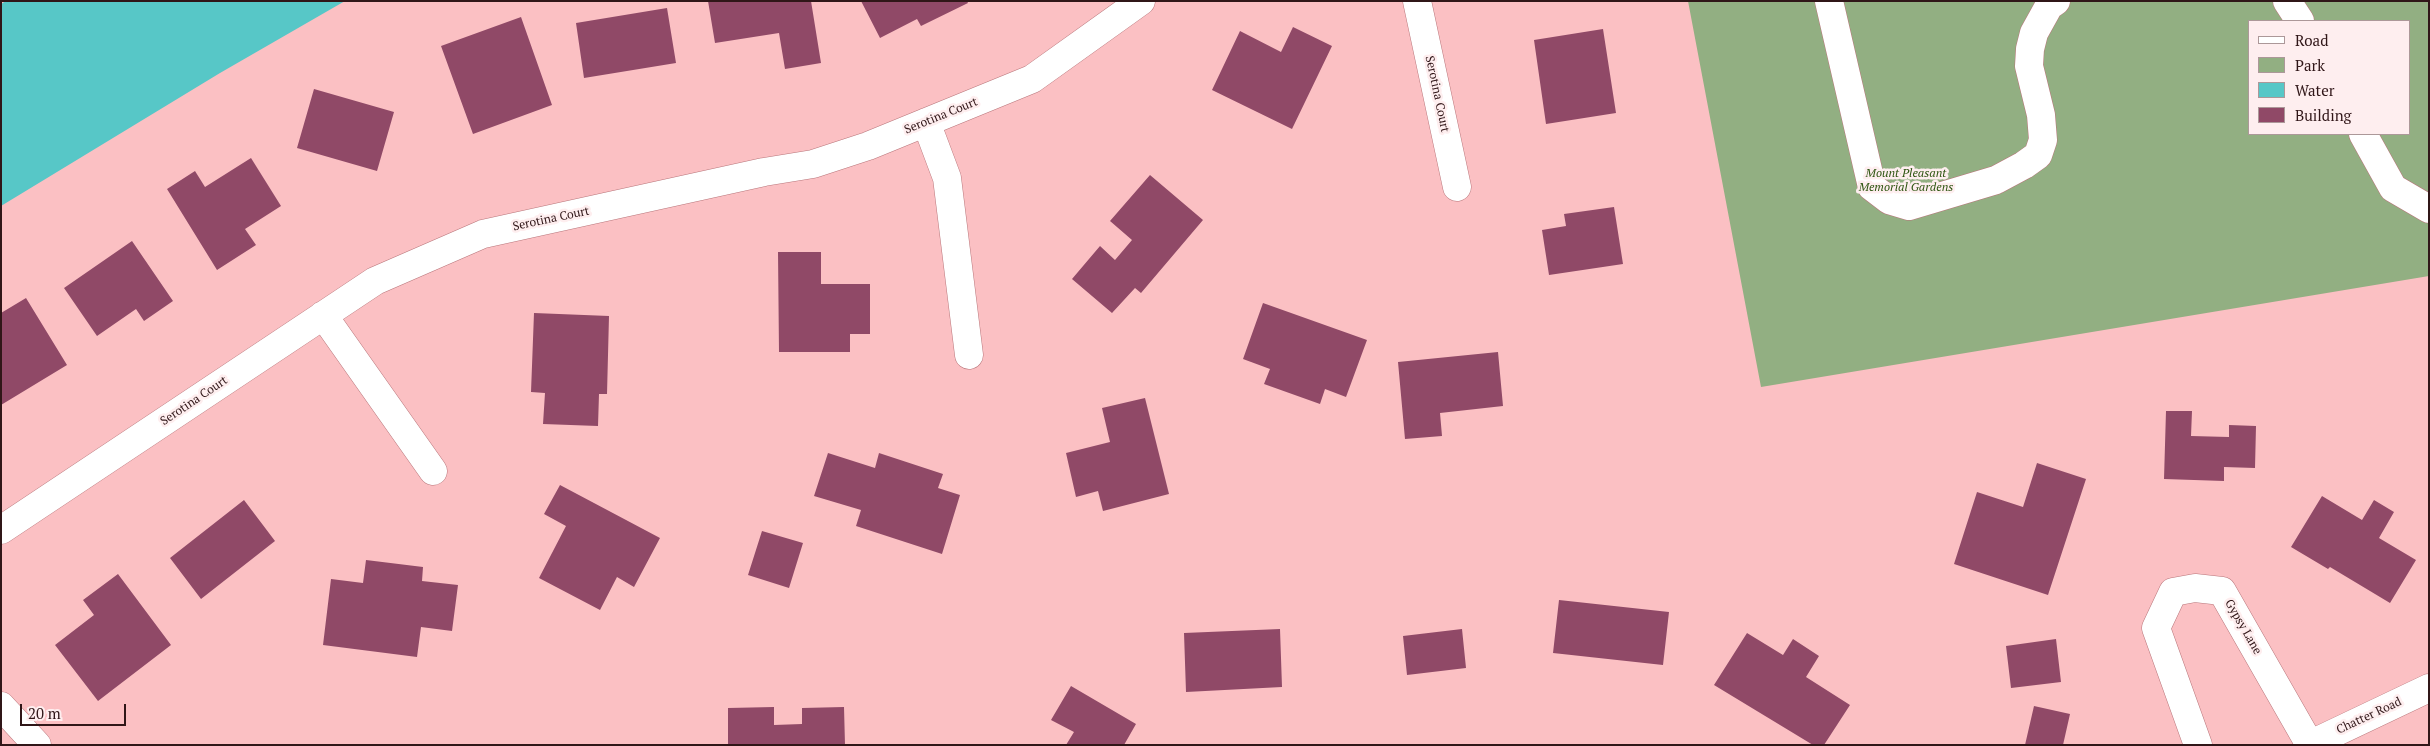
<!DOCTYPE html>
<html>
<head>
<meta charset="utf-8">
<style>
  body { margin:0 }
  #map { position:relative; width:2430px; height:746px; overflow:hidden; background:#fbc0c3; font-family:"PT Serif",serif }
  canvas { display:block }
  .frame { position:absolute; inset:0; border:2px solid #301618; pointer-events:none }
  .legend { position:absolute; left:2248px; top:20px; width:162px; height:115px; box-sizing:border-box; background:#feeeef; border:1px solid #ac9899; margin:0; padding:6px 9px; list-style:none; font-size:15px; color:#301618 }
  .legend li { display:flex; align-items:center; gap:10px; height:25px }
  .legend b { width:25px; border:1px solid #ac9899 }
  .scale { position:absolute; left:20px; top:704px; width:106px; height:22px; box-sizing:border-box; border:2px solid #301618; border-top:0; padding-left:6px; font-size:15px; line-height:18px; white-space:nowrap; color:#301618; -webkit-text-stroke:4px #feeeef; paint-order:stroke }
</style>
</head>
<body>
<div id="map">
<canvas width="2430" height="746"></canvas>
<div class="frame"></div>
<ul class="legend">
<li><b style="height:6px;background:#fff"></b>Road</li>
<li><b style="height:14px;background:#92af82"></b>Park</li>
<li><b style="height:14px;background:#57c7c7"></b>Water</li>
<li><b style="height:14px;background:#904967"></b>Building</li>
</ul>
<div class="scale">20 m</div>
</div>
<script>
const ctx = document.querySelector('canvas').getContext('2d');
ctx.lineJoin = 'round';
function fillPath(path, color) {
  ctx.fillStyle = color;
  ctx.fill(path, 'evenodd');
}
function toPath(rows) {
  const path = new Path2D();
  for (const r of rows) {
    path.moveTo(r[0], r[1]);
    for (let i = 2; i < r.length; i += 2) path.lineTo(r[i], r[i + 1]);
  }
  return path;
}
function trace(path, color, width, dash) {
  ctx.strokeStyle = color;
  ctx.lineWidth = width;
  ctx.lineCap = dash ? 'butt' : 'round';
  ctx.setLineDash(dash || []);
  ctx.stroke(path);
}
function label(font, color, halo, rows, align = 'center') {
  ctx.font = font + ' "PT Serif",serif';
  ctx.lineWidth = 5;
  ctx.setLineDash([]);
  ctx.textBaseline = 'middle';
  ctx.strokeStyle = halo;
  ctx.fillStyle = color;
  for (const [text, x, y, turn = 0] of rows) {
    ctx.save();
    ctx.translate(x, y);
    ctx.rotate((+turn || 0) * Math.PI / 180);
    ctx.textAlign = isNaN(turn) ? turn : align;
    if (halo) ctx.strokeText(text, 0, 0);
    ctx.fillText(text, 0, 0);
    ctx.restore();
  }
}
fillPath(toPath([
  [1688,1,2429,1,2429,276,1761,387],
  [2249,21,2409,21,2409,134,2249,134]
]), '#92af82');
fillPath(toPath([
  [6,1,345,1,220,73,1,206,1,4]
]), '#57c7c7');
fillPath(toPath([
  [708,1,811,1,821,63,785,69,779,33,715,43],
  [861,1,967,1,968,3,921,26,917,19,880,38],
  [667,8,676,63,584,78,576,23],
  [521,17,552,105,473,134,441,46],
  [1293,27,1332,46,1292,129,1212,90,1240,31,1281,52],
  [1603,29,1616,113,1546,124,1534,40],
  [314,89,394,112,377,171,297,148],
  [251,158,281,206,245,229,256,245,217,270,167,189,195,171,205,187],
  [1150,175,1203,220,1141,293,1135,288,1112,313,1072,279,1100,246,1115,260,1132,240,1110,221],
  [1614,207,1623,264,1549,275,1542,230,1566,226,1564,214],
  [132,241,173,301,144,321,136,309,97,336,64,288],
  [778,252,821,252,821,284,870,284,870,334,850,334,850,352,779,352],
  [26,298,67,365,1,405,1,313],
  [1263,303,1367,340,1346,397,1325,389,1320,404,1264,384,1270,369,1243,359],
  [534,313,609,316,607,394,599,394,598,426,543,424,545,393,531,392],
  [1498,352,1503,406,1440,413,1442,436,1405,439,1398,362],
  [1145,398,1169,494,1103,511,1098,491,1076,497,1066,453,1110,442,1102,408],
  [2166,411,2192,411,2191,436,2229,437,2229,425,2256,426,2255,468,2224,467,2224,481,2164,479],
  [828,453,875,468,879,453,943,474,938,488,960,495,942,554,856,526,861,510,814,496],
  [2037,463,2086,479,2048,595,1954,564,1977,492,2023,507],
  [560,485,660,538,634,587,617,577,600,610,539,578,566,526,544,514],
  [2322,496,2362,520,2374,500,2394,512,2379,538,2416,560,2390,603,2330,567,2328,569,2291,547],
  [244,500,275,541,201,599,170,558],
  [762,531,803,543,789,588,748,575],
  [366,560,423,567,422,581,458,585,452,631,421,627,417,657,323,645,331,579,363,583],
  [118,574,171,645,98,701,55,645,94,615,83,600],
  [1559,600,1669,612,1663,665,1553,653],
  [1280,629,1282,687,1186,692,1184,633],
  [1462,629,1466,668,1407,675,1403,636],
  [1747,633,1783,655,1793,639,1819,656,1806,677,1850,705,1824,745,1813,745,1714,685],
  [2056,639,2061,682,2011,688,2006,646],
  [1071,686,1136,724,1124,745,1066,745,1074,732,1051,720],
  [2034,706,2070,714,2063,745,2025,745],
  [774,707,774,725,802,724,802,708,844,707,845,745,728,745,728,708]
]), '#904967');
const minor = toPath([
  [1417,1,1457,187],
  [1829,1,1872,187,1889,200,1909,206,1996,180,2024,165,2038,155,2043,140,2041,115,2029,66,2030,49,2034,33,2049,6,2056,1],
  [2287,1,2300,21],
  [926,122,947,178,969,355],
  [2363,134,2393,188,2429,209],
  [323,315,433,471],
  [1,530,375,281,483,234,764,172,813,164,868,146,1032,79,1141,1],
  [1,706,37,745],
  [2198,745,2156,628,2173,592,2195,588,2222,591,2310,745],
  [2309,745,2429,688]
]);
trace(minor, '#b8757a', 29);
trace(minor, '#fff', 28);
label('12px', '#301618', '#feeeef', [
  ["Serotina Court",1437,94,78],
  ["Serotina Court",941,116,-22],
  ["Serotina Court",551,219,-12],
  ["Serotina Court",194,401,-34],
  ["Gypsy Lane",2243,627,60],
  ["Chatter Road",2369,716,-25]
]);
label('italic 12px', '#2e5511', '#feeeef', [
  ["Mount Pleasant",1906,174],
  ["Memorial Gardens",1906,188]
]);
</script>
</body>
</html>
